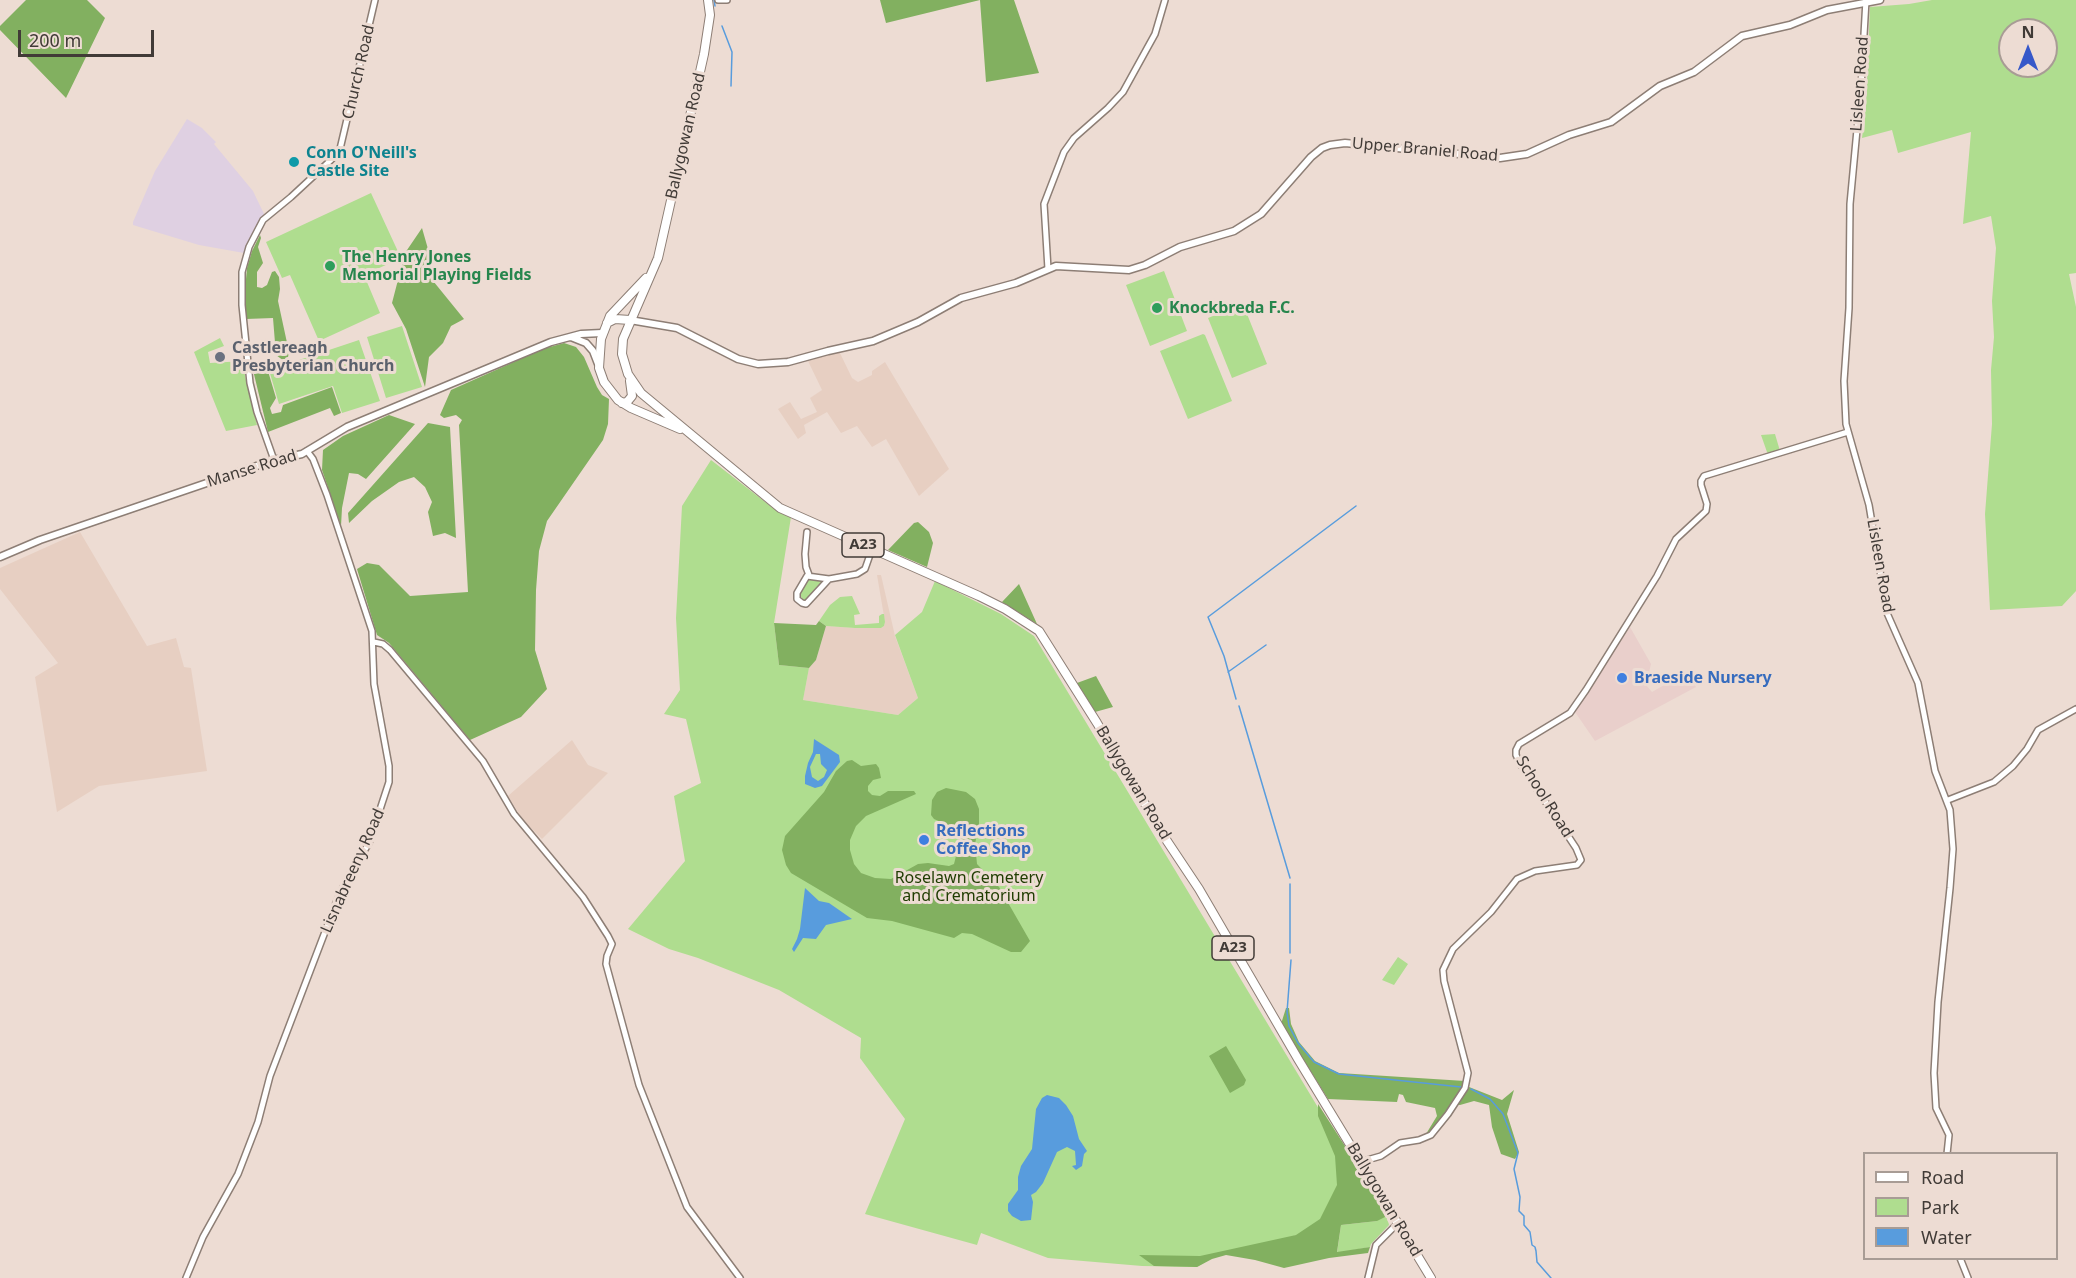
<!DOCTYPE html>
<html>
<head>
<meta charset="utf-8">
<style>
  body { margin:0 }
  #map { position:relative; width:2076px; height:1278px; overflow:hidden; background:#eddcd3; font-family:"Noto Sans",sans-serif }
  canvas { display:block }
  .legend { position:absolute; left:1863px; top:1152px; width:195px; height:108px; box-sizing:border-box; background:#eddcd3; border:2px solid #a89c95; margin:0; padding:8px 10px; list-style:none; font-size:18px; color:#413b37 }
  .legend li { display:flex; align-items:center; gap:12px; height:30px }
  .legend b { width:30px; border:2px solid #a89c95 }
  .north { position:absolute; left:1998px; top:18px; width:60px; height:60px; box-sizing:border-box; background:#eddcd3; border:2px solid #a89c95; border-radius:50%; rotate:0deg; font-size:16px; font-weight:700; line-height:24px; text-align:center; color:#413b37 }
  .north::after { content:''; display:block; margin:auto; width:21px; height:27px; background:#3658c9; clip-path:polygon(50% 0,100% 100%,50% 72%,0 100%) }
  .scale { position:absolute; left:18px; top:30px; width:136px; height:27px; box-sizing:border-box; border:3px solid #413b37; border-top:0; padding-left:8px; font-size:18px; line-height:21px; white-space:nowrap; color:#413b37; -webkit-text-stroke:4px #eddcd3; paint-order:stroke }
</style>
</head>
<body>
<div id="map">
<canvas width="2076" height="1278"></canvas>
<ul class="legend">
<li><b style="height:8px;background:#fff"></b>Road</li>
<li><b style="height:16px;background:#afdd8f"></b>Park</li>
<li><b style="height:16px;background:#589cdd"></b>Water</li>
</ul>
<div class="north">N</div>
<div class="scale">200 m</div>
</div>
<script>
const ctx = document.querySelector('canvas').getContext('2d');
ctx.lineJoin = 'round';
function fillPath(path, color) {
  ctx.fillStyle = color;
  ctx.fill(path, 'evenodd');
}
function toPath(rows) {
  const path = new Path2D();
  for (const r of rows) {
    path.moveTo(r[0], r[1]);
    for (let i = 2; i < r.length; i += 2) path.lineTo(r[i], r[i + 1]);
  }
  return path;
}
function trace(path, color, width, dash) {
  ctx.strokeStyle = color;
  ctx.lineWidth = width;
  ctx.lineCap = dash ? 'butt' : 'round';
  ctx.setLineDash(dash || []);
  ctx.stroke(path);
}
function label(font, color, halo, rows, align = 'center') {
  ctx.font = font + ' "Noto Sans",sans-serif';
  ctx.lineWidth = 6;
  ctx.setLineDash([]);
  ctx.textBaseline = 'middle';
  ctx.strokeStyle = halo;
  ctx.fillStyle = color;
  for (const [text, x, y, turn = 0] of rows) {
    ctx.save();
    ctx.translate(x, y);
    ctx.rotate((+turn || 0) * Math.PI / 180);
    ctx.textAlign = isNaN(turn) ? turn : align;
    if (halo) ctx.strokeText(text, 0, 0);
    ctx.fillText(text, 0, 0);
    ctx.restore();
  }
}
fillPath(toPath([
  [1630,627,1651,664,1646,685,1652,692,1687,672,1696,687,1595,741,1575,712]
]), '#e9cfcb');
fillPath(toPath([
  [839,351,852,378,858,382,872,375,872,371,885,362,949,469,919,496,886,439,872,447,857,426,841,433,827,412,804,425,806,433,798,439,778,409,790,402,801,419,817,412,810,398,822,390,808,361],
  [80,532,147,646,176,638,184,667,191,668,207,771,99,786,57,812,35,677,58,663,0,589,0,568],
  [877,575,881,575,895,636,918,698,898,715,803,700,809,668,816,660,826,626,855,628,881,628,884,626,885,622],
  [572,740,588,765,608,773,542,839,523,820,508,796]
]), '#e7cfc2');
fillPath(toPath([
  [187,119,202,128,216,142,214,144,253,191,265,216,255,227,244,253,199,245,133,225,133,222,155,171]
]), '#dfd0e2');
fillPath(toPath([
  [1932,0,2076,0,2076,273,2069,274,2076,307,2076,591,2062,606,1990,610,1985,514,1992,424,1991,370,1994,337,1992,301,1996,248,1991,216,1963,224,1971,132,1898,153,1892,130,1862,138,1866,106,1870,7,1909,4],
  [2010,30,2046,30,2046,66,2010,66],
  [371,193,401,258,364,275,380,313,319,341,290,275,282,278,266,242],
  [1164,271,1187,331,1150,346,1126,285],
  [1243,304,1267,364,1232,378,1208,318],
  [402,326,422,387,386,398,367,337],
  [1203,334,1205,335,1232,401,1188,419,1160,351],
  [220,338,224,346,208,352,210,363,244,361,245,376,257,425,226,431,194,352],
  [359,340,380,401,342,413,333,386,279,404,269,370],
  [1775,434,1780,451,1769,454,1767,452,1761,435],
  [711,460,773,508,791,517,774,623,779,665,809,668,803,700,898,715,918,698,895,635,922,612,935,581,1001,614,1034,636,1384,1217,1387,1216,1389,1225,1371,1244,1370,1247,1337,1253,1341,1225,1377,1221,1342,1223,1212,1258,1197,1267,1142,1266,1048,1258,981,1233,977,1245,865,1214,905,1119,860,1058,861,1038,779,990,698,958,669,949,628,929,685,861,674,796,701,783,686,719,664,714,680,690,676,618,682,506],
  [808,578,822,580,823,582,808,599,803,600,800,595],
  [852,596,860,614,854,615,855,625,879,623,879,616,882,614,884,614,885,622,884,626,881,628,855,628,826,626,819,621,830,605,840,597],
  [1398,957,1408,964,1394,985,1382,980]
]), '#afdd8f');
fillPath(toPath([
  [26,0,87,0,105,18,66,98,0,30,0,26],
  [880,0,1014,0,1039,73,986,82,980,0,886,23],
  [422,228,430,256,425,271,464,319,451,326,443,343,429,357,425,387,406,329,392,303,405,253],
  [260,235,261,238,258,247,263,263,257,272,257,287,262,288,267,285,272,272,275,271,279,277,280,289,278,301,289,352,288,357,284,361,276,355,273,318,246,319,245,290,247,268,252,251],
  [564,343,576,347,584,357,597,387,602,395,609,399,608,424,603,440,547,521,539,551,536,590,535,650,547,689,521,717,470,740,389,643,377,635,357,569,367,563,379,565,410,596,468,592,459,425,462,420,456,415,444,418,440,415,451,390,543,349],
  [265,361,276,398,270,408,272,414,281,412,283,405,332,387,341,413,334,416,330,408,268,432,252,366],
  [389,415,415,424,366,479,358,474,349,473,342,508,341,526,322,470,323,450,343,436],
  [428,423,450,427,456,538,445,533,433,536,428,512,432,502,425,487,414,477,399,482,372,501,349,523,348,513],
  [918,522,929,532,933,543,927,567,888,550,914,523],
  [1019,584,1037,624,1002,602],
  [819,621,826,626,816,660,809,668,779,665,774,623,816,625],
  [1096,676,1113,707,1095,712,1077,683],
  [852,760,861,766,876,764,879,768,881,778,873,780,868,786,868,791,872,795,880,796,888,791,914,791,916,794,866,816,856,826,850,840,850,850,854,864,861,873,875,878,891,879,918,864,928,863,949,866,954,864,959,844,958,835,952,827,934,819,931,815,932,800,937,792,946,788,966,792,975,799,979,809,979,824,975,844,977,864,999,887,1030,941,1021,952,1011,952,972,934,962,933,954,938,892,921,867,918,791,873,786,865,782,850,785,836,824,792,836,771,847,761],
  [1286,1008,1289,1008,1291,1024,1299,1042,1315,1061,1339,1073,1465,1081,1464,1085,1502,1100,1514,1090,1507,1114,1519,1152,1515,1159,1501,1154,1492,1127,1489,1105,1474,1101,1460,1105,1453,1104,1432,1131,1426,1134,1437,1116,1435,1108,1406,1102,1403,1095,1399,1094,1397,1102,1328,1099,1281,1024],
  [1226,1046,1246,1080,1244,1085,1230,1093,1209,1056],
  [1318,1104,1354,1160,1387,1216,1377,1221,1341,1225,1337,1252,1370,1247,1368,1253,1329,1258,1284,1268,1255,1260,1226,1255,1212,1259,1197,1267,1154,1266,1139,1255,1200,1256,1296,1235,1320,1219,1337,1185,1335,1156,1318,1116]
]), '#82b060');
fillPath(toPath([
  [814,739,839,755,840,762,822,786,815,788,805,784,805,776,808,763,813,752],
  [816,754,820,754,821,764,827,770,824,777,818,781,812,777,810,767],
  [805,888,819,901,829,903,852,919,826,925,816,939,803,938,794,952,792,949,797,939,800,929],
  [1047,1095,1059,1098,1066,1105,1073,1116,1079,1139,1087,1151,1084,1154,1082,1166,1076,1170,1072,1166,1076,1165,1075,1151,1067,1147,1057,1152,1043,1183,1036,1192,1031,1195,1033,1202,1031,1220,1021,1221,1012,1216,1008,1211,1008,1204,1018,1190,1018,1177,1021,1166,1032,1149,1036,1109,1042,1098]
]), '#589cdd');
trace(toPath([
  [714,0,715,6],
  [722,26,732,52,731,86],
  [1228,672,1266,645],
  [1236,699,1224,656,1208,617,1356,506],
  [1239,706,1290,878],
  [1290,884,1290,953],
  [1291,960,1287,1012,1289,1026,1298,1043,1314,1062,1339,1074,1461,1087],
  [1471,1089,1490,1099,1503,1114,1518,1153,1514,1169,1520,1197,1519,1211,1524,1216,1524,1225,1530,1232,1532,1245,1535,1247,1536,1251,1537,1262,1551,1278]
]), '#589cdd', 1.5);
const minor = toPath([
  [718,0,727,0],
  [1866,0,1861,87,1850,204,1849,308,1844,381,1846,424,1869,505,1887,613,1918,683,1935,771,1950,810,1953,849,1950,888,1938,1002,1934,1073,1936,1108,1949,1135,1947,1154],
  [1048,269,1044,204,1064,152,1074,138,1108,108,1123,92,1155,34,1165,0],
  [274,460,257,412,250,383,242,305,242,272,249,247,263,220,291,197,332,159,340,149,375,0],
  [807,532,805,554,806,567,809,575],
  [829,579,807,576,797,593,797,599,802,603,806,604,829,579,857,574,865,569,872,549],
  [374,642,383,644,390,650,483,761,514,814,583,897,608,936,612,944,607,956,606,964,639,1085,687,1207,740,1278],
  [1948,800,1994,782,2013,766,2027,749,2038,730,2076,709],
  [1360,1162,1381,1156,1400,1143,1419,1140,1431,1135,1448,1114,1465,1088,1468,1073,1444,981,1443,970,1453,949,1491,912,1517,879,1535,871,1577,865,1581,860,1576,848,1521,765,1516,755,1516,750,1519,744,1570,713,1586,690,1657,576,1676,539,1706,511,1707,504,1701,485,1701,481,1704,476,1848,432],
  [1960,1258,1968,1278],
  [186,1278,203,1237,238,1174,258,1122,270,1076,336,903,347,879,369,843,389,782,389,766,374,684,372,631,327,495,313,459,307,451],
  [1368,1278,1376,1245,1398,1223]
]);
const tertiary = toPath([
  [630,320,677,328,738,359,758,364,788,362,828,351,873,341,918,322,961,298,1016,283,1056,266,1129,270,1145,265,1180,247,1234,231,1261,214,1311,157,1322,148,1330,145,1345,143,1500,158,1527,154,1569,135,1611,122,1660,86,1694,72,1742,36,1790,25,1827,10,1880,0],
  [571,337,586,343,593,351,598,364],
  [0,557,40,540,274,460,302,454,347,427,551,342,581,334,602,333]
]);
const primary = toPath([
  [708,0,710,15,704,54,658,258,623,339,622,354,628,374,641,393,780,508,979,596,1005,609,1039,631,1097,723,1167,841,1199,889,1298,1059,1431,1278],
  [646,278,610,316,601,339,599,368,604,382,618,400,631,408,680,429],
  [607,323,615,319,630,320],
  [622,403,627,402,632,396,630,381]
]);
trace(minor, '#8d7e75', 8);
trace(tertiary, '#8d7e75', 9);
trace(primary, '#8d7e75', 10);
trace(minor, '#fff', 5);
trace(tertiary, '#fff', 6);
trace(primary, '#fff', 8);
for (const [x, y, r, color] of [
  [294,162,6,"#0f9aa8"],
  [330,266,6,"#2e9e5b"],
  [1157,308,6,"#2e9e5b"],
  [220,357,6,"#6b7280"],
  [1622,678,6,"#3f7fe0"],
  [924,840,6,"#3f7fe0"]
]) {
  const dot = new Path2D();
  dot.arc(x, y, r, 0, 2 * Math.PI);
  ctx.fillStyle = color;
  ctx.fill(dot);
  trace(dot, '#eddcd3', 2);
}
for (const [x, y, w] of [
  [863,545,42],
  [1233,948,42]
]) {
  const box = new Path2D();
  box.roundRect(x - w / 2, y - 12, w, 24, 4.5);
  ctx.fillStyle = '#eddcd3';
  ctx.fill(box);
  trace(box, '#413b37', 1.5);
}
label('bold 15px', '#413b37', null, [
  ["A23",863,545],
  ["A23",1233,948]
]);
label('16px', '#413b37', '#eddcd3', [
  ["Church Road",359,72,-77],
  ["Lisleen Road",1860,84,-86],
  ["Ballygowan Road",686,136,-77],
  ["Upper Braniel Road",1425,150,5],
  ["Manse Road",252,469,-17],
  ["Lisleen Road",1880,566,80],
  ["Ballygowan Road",1133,783,59],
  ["School Road",1544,797,58],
  ["Lisnabreeny Road",353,871,-66],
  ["Ballygowan Road",1384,1200,59]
]);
label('bold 16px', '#0d838f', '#eddcd3', [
  ["Conn O'Neill's",306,153],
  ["Castle Site",306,171]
], 'left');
label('bold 16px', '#27864d', '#eddcd3', [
  ["The Henry Jones",342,257],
  ["Memorial Playing Fields",342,275],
  ["Knockbreda F.C.",1169,308]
], 'left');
label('bold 16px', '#5b616d', '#eddcd3', [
  ["Castlereagh",232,348],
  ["Presbyterian Church",232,366]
], 'left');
label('bold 16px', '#366cbe', '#eddcd3', [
  ["Braeside Nursery",1634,678],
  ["Reflections",936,831],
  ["Coffee Shop",936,849]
], 'left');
label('16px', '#1f3c01', '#eddcd3', [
  ["Roselawn Cemetery",969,878],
  ["and Crematorium",969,896]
]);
</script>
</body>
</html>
